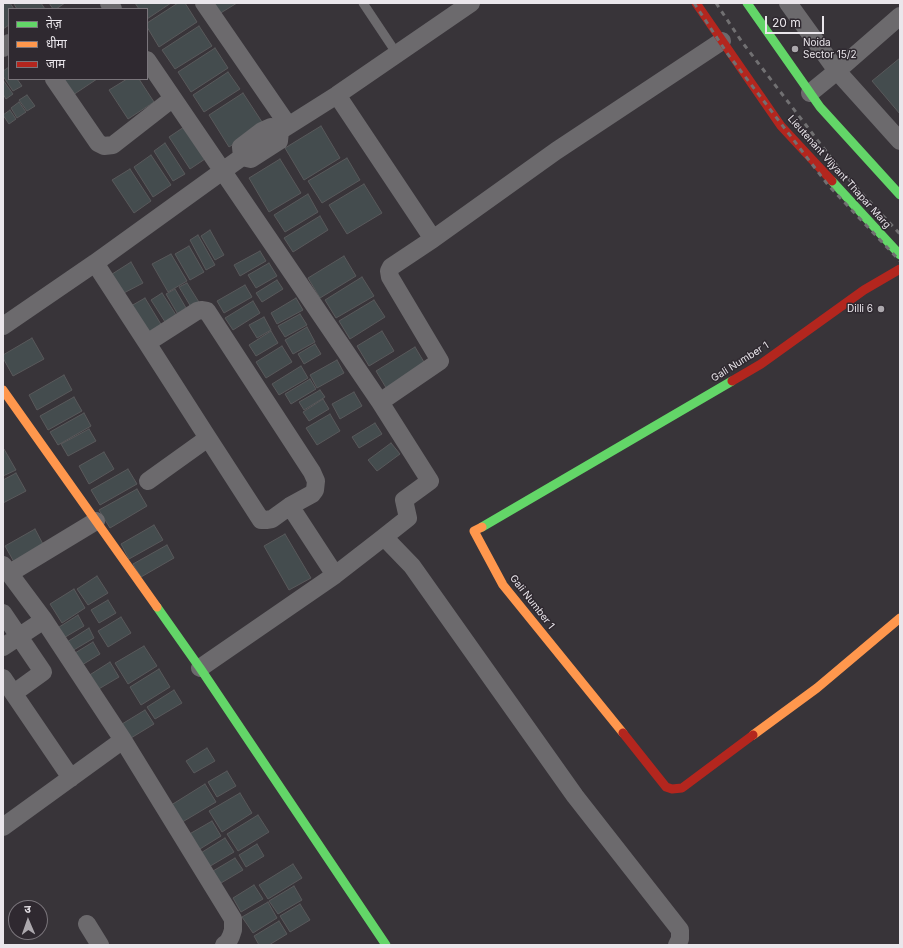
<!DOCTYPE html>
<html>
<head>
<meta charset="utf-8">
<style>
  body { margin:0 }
  #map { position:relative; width:903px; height:948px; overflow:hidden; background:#383439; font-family:Inter,"Noto Sans Devanagari",sans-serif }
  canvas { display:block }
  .frame { position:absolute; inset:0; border:4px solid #eae6eb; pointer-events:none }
  .legend { position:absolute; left:8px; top:8px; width:140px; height:72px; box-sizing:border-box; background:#2f2930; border:1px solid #7a757b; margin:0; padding:5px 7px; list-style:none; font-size:12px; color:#eae6eb }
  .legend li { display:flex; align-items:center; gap:8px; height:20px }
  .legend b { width:20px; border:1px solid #7a757b }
  .north { position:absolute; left:8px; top:900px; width:40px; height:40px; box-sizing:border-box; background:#2f2930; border:1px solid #7a757b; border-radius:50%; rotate:358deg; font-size:11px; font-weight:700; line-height:16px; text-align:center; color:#eae6eb }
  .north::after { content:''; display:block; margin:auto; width:14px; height:18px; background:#aca8ad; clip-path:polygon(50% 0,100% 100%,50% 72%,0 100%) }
  .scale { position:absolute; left:765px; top:16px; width:59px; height:18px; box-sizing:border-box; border:2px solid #eae6eb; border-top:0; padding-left:5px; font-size:12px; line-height:14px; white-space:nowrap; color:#eae6eb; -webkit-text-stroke:3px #2f2930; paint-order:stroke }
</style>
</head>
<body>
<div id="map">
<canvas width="903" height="948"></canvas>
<div class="frame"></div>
<ul class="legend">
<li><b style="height:5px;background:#63d668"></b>तेज़</li>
<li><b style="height:5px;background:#ff974d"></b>धीमा</li>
<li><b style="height:5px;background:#b3261e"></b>जाम</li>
</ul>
<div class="north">उ</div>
<div class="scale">20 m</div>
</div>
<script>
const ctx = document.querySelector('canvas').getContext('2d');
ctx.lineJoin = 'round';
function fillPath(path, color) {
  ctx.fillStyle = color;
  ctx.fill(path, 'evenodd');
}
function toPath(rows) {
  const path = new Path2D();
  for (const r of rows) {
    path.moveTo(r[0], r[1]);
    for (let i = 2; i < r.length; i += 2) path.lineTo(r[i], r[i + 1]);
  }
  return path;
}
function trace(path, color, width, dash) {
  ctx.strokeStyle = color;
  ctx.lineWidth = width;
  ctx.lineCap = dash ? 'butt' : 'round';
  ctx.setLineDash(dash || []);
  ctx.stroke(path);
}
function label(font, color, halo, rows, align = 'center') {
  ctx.font = font + ' Inter,sans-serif';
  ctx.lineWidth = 3;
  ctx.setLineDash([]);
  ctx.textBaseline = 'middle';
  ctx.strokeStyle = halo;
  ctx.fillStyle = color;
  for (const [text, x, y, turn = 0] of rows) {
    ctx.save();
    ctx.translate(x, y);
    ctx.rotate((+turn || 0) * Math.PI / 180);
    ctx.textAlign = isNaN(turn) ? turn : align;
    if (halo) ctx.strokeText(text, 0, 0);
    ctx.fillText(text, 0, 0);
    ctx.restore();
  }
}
const building = toPath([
  [3,3,10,3,14,9,9,9,9,25,3,29,3,3],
  [15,3,41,3,45,9,17,9,14,4,15,3],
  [49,3,65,3,56,9,53,9,49,3],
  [135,3,171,3,147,19,147,9,139,9,135,3],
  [178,3,185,3,197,22,159,47,147,27,147,23,178,3],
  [212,3,237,3,219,14,212,3],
  [199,26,212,46,175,69,162,50,199,26],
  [215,48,228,68,191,92,178,72,215,48],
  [900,58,900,114,872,81,900,58],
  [9,67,9,79,17,79,22,86,13,91,3,76,3,71,9,67],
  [228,72,240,89,204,112,193,95,228,72],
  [66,79,97,79,73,95,64,81,66,79],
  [127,79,139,79,154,102,128,119,109,90,127,79],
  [3,80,13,94,6,99,3,94,3,80],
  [243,93,264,125,229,147,209,115,243,93],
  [27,95,35,106,27,111,19,100,27,95],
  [19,102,26,112,17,118,11,108,19,102],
  [10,110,16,119,9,124,3,115,10,110],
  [187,125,208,157,190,169,169,137,187,125],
  [321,126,340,158,304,180,285,148,321,126],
  [165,143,185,174,173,181,154,151,165,143],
  [151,155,171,185,153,197,134,167,151,155],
  [347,158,360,180,322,203,308,181,347,158],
  [280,159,301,193,269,212,249,178,280,159],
  [130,169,151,201,134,213,112,180,130,169],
  [364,184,382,213,347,234,329,205,364,184],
  [308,194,318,212,285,232,274,215,308,194],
  [320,216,328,230,293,252,284,238,320,216],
  [210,230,224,255,215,260,201,236,210,230],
  [198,235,215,265,206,270,190,240,198,235],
  [189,246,204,272,190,280,175,254,189,246],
  [260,251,266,261,240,276,234,265,260,251],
  [171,254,187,281,168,292,152,264,171,254],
  [344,256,356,276,320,298,308,278,344,256],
  [131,262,143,283,120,295,109,276,131,262],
  [269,263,277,276,256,288,248,275,269,263],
  [362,277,374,296,336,318,325,300,362,277],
  [277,280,283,289,262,302,256,293,277,280],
  [187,283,202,307,194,312,179,287,187,283],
  [245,285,252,297,224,313,217,301,245,285],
  [175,289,189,313,180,318,166,294,175,289],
  [162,293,178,318,167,325,151,300,162,293],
  [145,298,162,326,148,334,131,306,145,298],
  [296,298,303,310,277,324,271,313,296,298],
  [374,300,385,317,350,339,339,321,374,300],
  [253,301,260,313,233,330,225,318,253,301],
  [300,314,307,325,285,337,278,326,300,314],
  [264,317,271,330,257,338,249,325,264,317],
  [307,327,315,342,293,354,285,340,307,327],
  [271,331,278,343,256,356,249,345,271,331],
  [382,331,394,351,369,366,357,346,382,331],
  [32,338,44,359,13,376,3,358,3,355,32,338],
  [315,344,321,354,304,364,298,354,315,344],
  [282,346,292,362,266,378,256,362,282,346],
  [415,347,427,367,388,391,376,371,415,347],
  [337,360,344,373,317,388,310,375,337,360],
  [301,366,308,378,279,395,272,384,301,366],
  [64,375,72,390,37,410,29,395,64,375],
  [310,379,316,389,291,404,285,394,310,379],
  [320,390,325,397,304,410,299,402,320,390],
  [354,392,362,406,340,419,332,404,354,392],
  [74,397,82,411,48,430,40,416,74,397],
  [323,399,329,409,309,421,303,412,323,399],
  [84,413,91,426,58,445,50,432,84,413],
  [330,414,340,431,317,445,306,428,330,414],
  [375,423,382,434,359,448,352,437,375,423],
  [89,429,96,441,68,456,61,444,89,429],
  [391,443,400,454,377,471,368,460,391,443],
  [3,449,4,449,16,470,3,476,3,449],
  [104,452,114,469,89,484,79,466,104,452],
  [128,469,137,484,100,505,91,490,128,469],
  [16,473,26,491,3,503,3,480,16,473],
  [137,489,147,506,110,528,99,510,137,489],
  [154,525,163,540,129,559,121,544,154,525],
  [35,529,44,546,14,562,5,546,35,529],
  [285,534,311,578,289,590,264,546,285,534],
  [167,545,174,558,141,577,133,564,167,545],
  [97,576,108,593,88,605,77,589,97,576],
  [74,589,85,608,62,623,50,604,74,589],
  [108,600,116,613,99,623,91,610,108,600],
  [78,615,84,626,62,639,56,629,78,615],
  [121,617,131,633,108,647,98,631,121,617],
  [89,628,94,638,72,651,67,642,89,628],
  [93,642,100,654,82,665,75,653,93,642],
  [144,646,157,666,128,684,115,663,144,646],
  [110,662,119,677,97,690,88,676,110,662],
  [159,669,170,687,141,705,130,687,159,669],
  [174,690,182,703,155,719,147,707,174,690],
  [145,710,154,724,131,738,122,724,145,710],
  [207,748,215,761,194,773,186,761,207,748],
  [227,771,236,786,217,797,208,782,227,771],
  [205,784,216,802,179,824,168,807,205,784],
  [240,793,252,813,222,832,209,811,240,793],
  [258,815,269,832,238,851,227,834,258,815],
  [212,821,221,836,195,852,186,836,212,821],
  [225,838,234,852,207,868,199,854,225,838],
  [257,844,264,856,246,867,239,855,257,844],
  [235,858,243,870,221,883,213,871,235,858],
  [293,864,302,878,268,899,259,885,293,864],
  [254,885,263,899,241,912,233,898,254,885],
  [294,886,302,900,278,914,269,901,294,886],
  [268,902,277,918,253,933,242,917,268,902],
  [300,904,310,920,290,932,280,916,300,904],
  [279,921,287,934,269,945,259,945,254,936,279,921]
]);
fillPath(building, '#444c4e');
trace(building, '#59595b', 1);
trace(toPath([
  [363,3,397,54]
]), '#6c6a6d', 9);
trace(toPath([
  [109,3,113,9],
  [204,3,288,125],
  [788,3,837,71,900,141],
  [3,48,9,43],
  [147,60,380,402,430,481,404,500,408,518,384,537],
  [54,79,98,143,104,146,113,145,172,99],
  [810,93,837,71,900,16],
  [337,95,433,239],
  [242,157,241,147,262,131,271,127,280,131],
  [95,263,147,343,208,438,261,520,266,520,272,519,290,506,312,494,315,490,316,481,312,472,207,311,201,310,197,311,147,343],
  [3,326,95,263,242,157,251,159,279,141,280,131,337,95,471,3],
  [380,402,440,361,390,277,389,271,391,267,433,239,556,151,722,41],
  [148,481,208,438],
  [290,506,335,575],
  [3,565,44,620,123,740,233,919,233,930,231,936,228,942,224,945],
  [10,573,96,521],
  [3,613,43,672,14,693],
  [3,647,44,620],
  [200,668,335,575,384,537,412,566,575,796,680,930,680,939,677,945],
  [3,678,71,778],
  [3,827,123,740],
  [87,924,100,945]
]), '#6c6a6d', 18);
trace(toPath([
  [747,3,820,107,900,195],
  [832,181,900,255],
  [482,527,732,381],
  [157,607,200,668,386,945]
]), '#63d668', 9);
trace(toPath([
  [3,390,157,607],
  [482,527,474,531,503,585,623,733],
  [753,735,817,688,900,618]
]), '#ff974d', 9);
trace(toPath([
  [696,3,781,126,832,181],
  [732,381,761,364,864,290,900,269],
  [623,733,666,787,672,789,682,788,753,735]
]), '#b3261e', 9);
trace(toPath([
  [694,3,727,53,828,185,900,261],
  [716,3,742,42,842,172,900,234]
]), '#717072', 3, [5, 5]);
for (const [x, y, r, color] of [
  [795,49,4,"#aca8ad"],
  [881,309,4,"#aca8ad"]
]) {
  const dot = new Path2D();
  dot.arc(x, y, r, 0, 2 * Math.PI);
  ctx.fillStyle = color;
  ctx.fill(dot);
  trace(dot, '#2f2930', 1.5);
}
label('10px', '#eae6eb', '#2f2930', [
  ["Noida",803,43],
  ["Sector 15/2",803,55],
  ["Dilli 6",873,309,"right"]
], 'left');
label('10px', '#eae6eb', '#2f2930', [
  ["Lieutenant Vijyant Thapar Marg",839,172,48],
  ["Gali Number 1",740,362,-32],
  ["Gali Number 1",532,602,52]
]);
</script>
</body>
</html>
